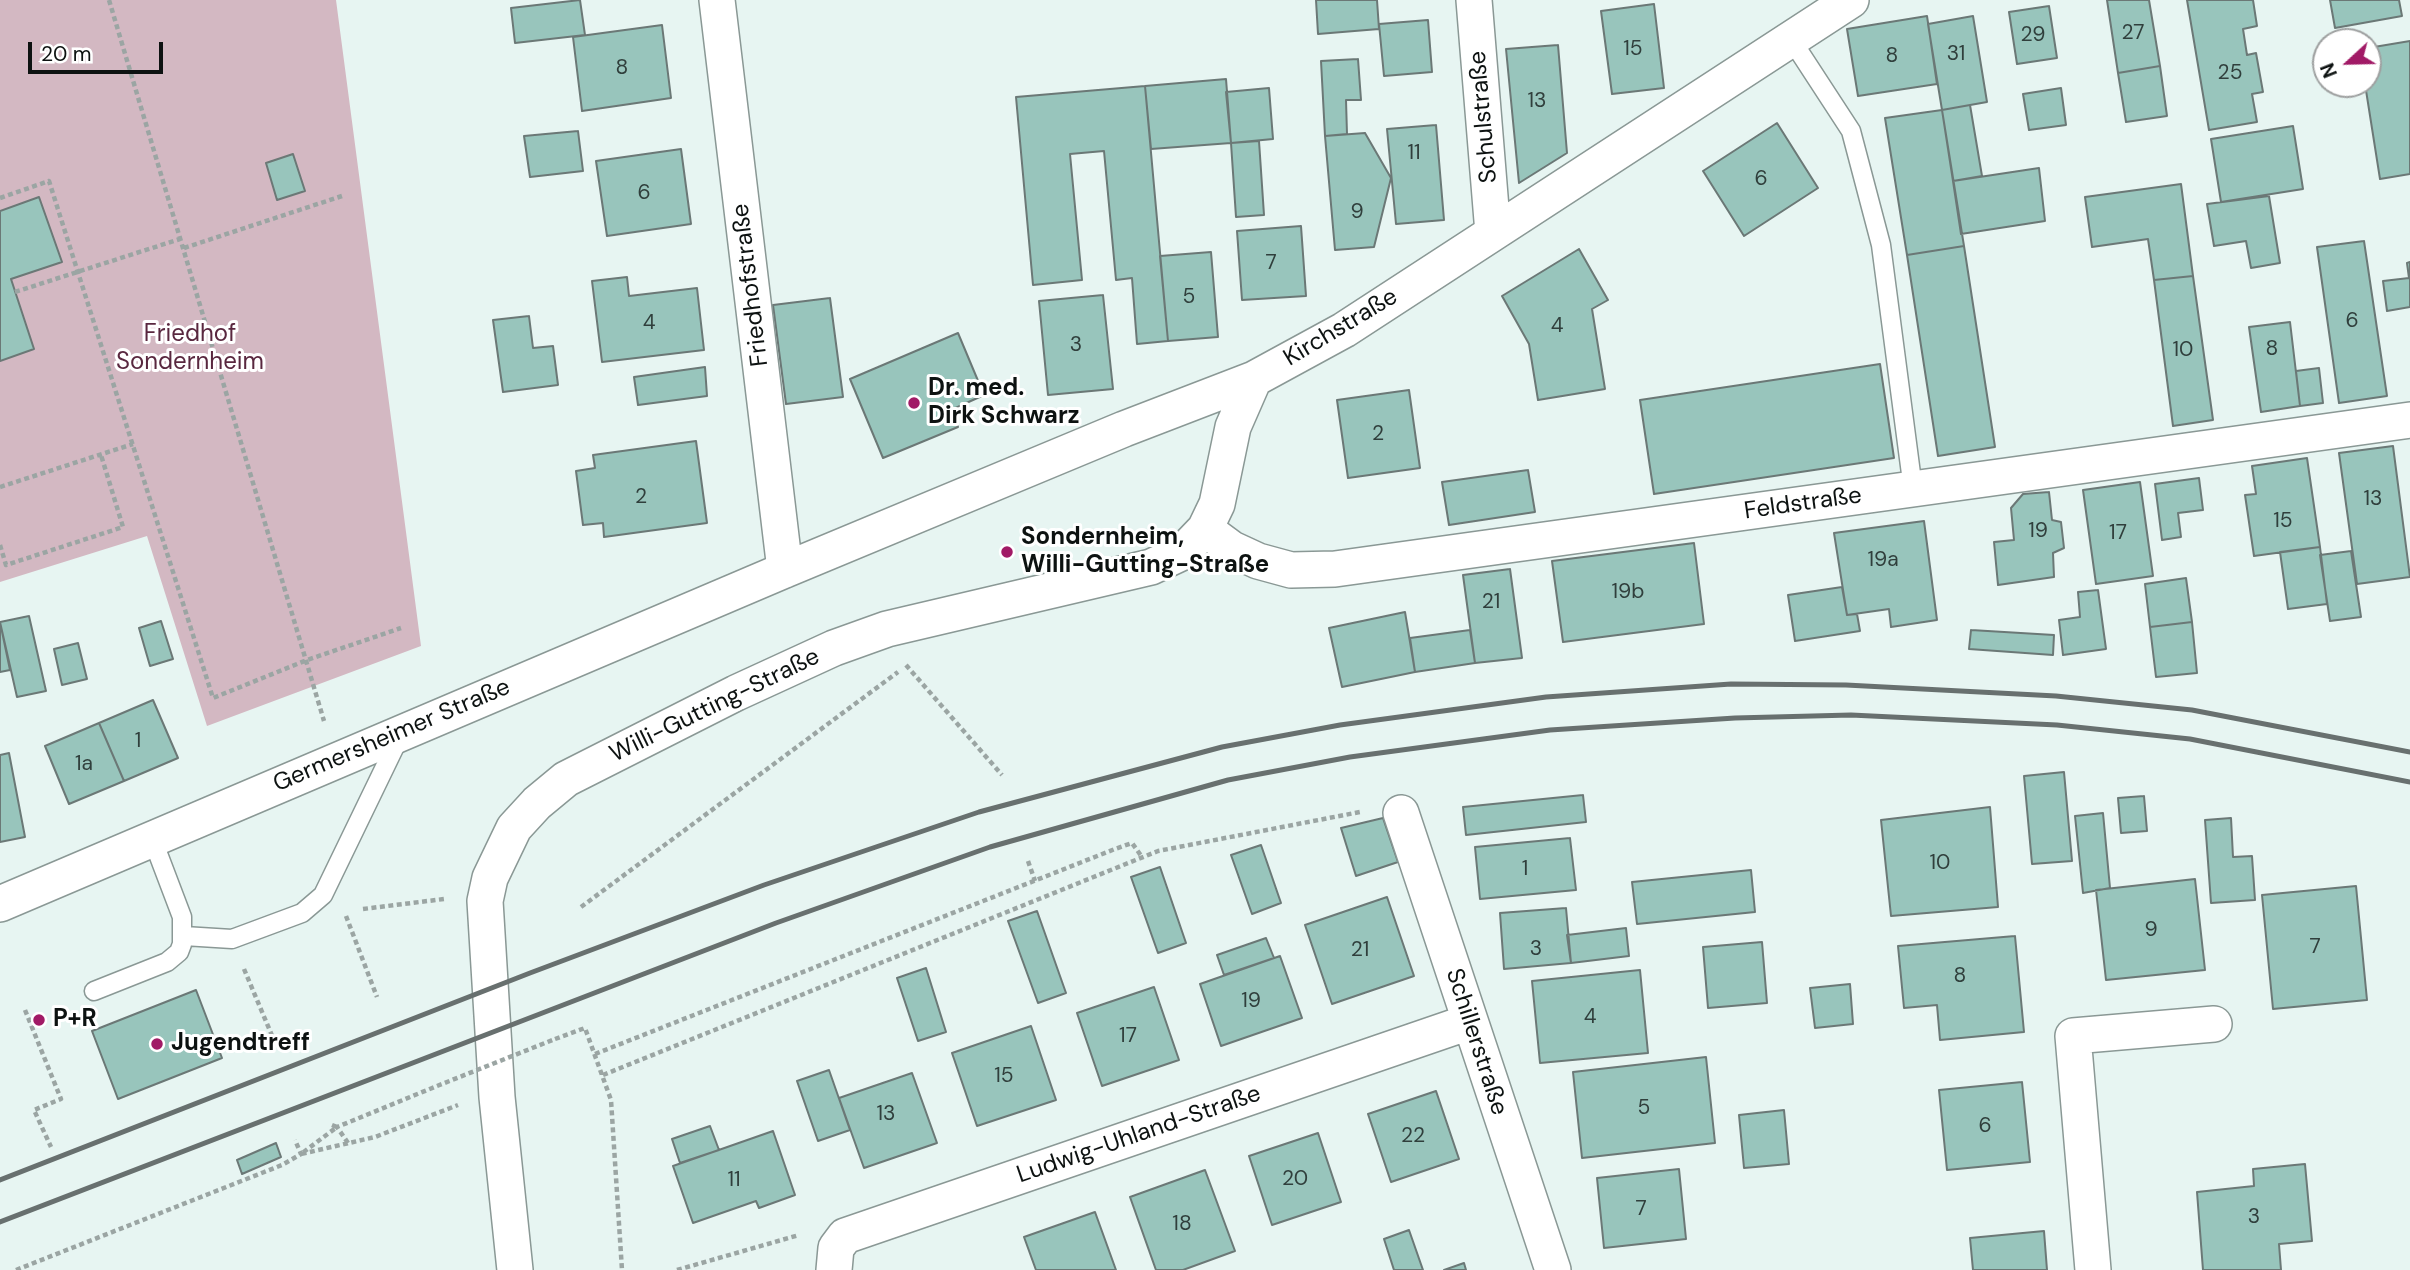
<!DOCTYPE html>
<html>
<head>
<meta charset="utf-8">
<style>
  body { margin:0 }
  #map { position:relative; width:2410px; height:1270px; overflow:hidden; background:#e7f5f2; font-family:"DM Sans",sans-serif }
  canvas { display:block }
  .north { position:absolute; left:2312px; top:28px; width:70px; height:70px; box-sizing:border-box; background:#fff; border:2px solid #9ea0a0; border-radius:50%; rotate:248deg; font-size:19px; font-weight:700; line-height:28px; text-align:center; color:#0d1211 }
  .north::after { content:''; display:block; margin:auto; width:24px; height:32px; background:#a11a66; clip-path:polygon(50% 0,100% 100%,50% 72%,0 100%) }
  .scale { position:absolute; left:28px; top:42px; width:135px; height:32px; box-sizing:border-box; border:4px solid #0d1211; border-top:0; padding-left:9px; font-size:21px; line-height:24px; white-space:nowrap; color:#0d1211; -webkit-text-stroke:5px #fff; paint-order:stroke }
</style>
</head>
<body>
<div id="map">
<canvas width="2410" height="1270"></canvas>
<div class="north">N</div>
<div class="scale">20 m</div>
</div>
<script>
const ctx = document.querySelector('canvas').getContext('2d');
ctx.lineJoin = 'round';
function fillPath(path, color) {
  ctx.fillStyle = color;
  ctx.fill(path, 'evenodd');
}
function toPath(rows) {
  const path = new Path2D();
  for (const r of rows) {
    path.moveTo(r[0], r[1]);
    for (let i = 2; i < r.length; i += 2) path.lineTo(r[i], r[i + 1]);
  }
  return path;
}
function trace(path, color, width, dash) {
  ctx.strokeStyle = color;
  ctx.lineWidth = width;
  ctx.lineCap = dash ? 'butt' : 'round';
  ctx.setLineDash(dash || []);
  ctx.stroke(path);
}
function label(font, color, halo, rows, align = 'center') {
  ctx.font = font + ' "DM Sans",sans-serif';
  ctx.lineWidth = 6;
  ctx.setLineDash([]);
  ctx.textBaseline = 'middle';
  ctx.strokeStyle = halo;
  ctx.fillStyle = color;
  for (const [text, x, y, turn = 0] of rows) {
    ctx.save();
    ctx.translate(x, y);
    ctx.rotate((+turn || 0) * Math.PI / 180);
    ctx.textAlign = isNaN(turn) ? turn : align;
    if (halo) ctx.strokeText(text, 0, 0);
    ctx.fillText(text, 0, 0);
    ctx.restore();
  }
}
fillPath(toPath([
  [0,0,336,0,421,646,207,726,147,536,0,582]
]), '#d3b8c2');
const building = toPath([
  [580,0,585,35,515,43,511,8,580,0],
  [1316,0,1377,0,1379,29,1318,34,1316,0],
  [2107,0,2149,0,2160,66,2118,73,2107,0],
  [2187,0,2253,0,2257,26,2243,29,2247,55,2256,53,2263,92,2252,94,2257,122,2209,130,2187,0],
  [2330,0,2399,0,2402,16,2335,28,2330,0],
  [1654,4,1664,88,1612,94,1601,11,1654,4],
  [2049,6,2057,58,2017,64,2009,12,2049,6],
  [1927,16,1937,84,1858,96,1847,29,1927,16],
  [1973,16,1987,102,1942,110,1928,24,1973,16],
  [1428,20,1432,72,1384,76,1379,24,1428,20],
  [662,25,671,98,582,111,573,37,662,25],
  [2410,41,2410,174,2380,179,2365,84,2368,84,2368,48,2410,41],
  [1558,45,1567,153,1519,183,1506,49,1558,45],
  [1358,59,1361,100,1346,100,1347,134,1325,136,1321,61,1358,59],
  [2160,66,2167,116,2126,122,2118,73,2160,66],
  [1226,79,1231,143,1151,149,1145,86,1226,79],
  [1145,86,1168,341,1137,344,1132,278,1116,280,1104,151,1070,154,1082,280,1033,285,1016,97,1145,86],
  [1269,88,1273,139,1231,143,1226,92,1269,88],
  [2061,88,2066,125,2029,130,2023,94,2061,88],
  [1970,105,1982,176,1953,181,1942,110,1970,105],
  [1942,110,1964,246,1907,255,1885,118,1942,110],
  [1777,123,1818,188,1744,236,1703,171,1777,123],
  [1436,125,1444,220,1396,224,1387,129,1436,125],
  [2293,126,2303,189,2221,202,2211,139,2293,126],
  [578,131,583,171,530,177,524,136,578,131],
  [1365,133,1391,178,1374,247,1335,250,1325,136,1365,133],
  [1259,141,1264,215,1236,217,1231,143,1259,141],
  [681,149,691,224,607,236,596,161,681,149],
  [293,154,305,191,277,200,266,163,293,154],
  [2039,168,2045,221,1961,234,1953,181,2039,168],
  [2181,184,2193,276,2154,280,2148,239,2092,247,2085,197,2181,184],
  [2269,196,2280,263,2251,268,2246,241,2214,246,2207,204,2269,196],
  [39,197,62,262,11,279,34,349,0,361,0,211,39,197],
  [1301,226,1306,296,1242,300,1237,231,1301,226],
  [2364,241,2387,396,2339,403,2317,247,2364,241],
  [1964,246,1995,447,1938,456,1907,255,1964,246],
  [1579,249,1608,300,1592,309,1605,389,1538,400,1529,344,1502,296,1579,249],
  [1211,252,1218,337,1168,341,1160,256,1211,252],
  [2410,262,2410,307,2387,311,2383,281,2409,278,2407,263,2410,262],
  [2193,276,2213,420,2173,426,2154,280,2193,276],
  [627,277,629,296,697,288,704,350,602,362,592,281,627,277],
  [1103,295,1113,389,1048,395,1039,301,1103,295],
  [830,298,843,397,786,404,773,305,830,298],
  [529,316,533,348,553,346,558,385,503,392,493,320,529,316],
  [2290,322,2300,406,2261,412,2249,327,2290,322],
  [958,333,984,395,951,410,958,427,883,458,850,379,958,333],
  [1880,364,1894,458,1654,494,1640,400,1880,364],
  [705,367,707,396,638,405,634,377,705,367],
  [2319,368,2323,403,2300,406,2296,371,2319,368],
  [1409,390,1420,468,1348,478,1337,400,1409,390],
  [696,441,707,523,604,537,603,523,583,525,576,471,595,468,593,455,696,441],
  [2393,446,2410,577,2357,584,2339,453,2393,446],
  [2307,458,2320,547,2254,556,2245,495,2256,494,2252,466,2307,458],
  [1528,470,1535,512,1449,525,1442,482,1528,470],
  [2199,478,2203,510,2178,513,2181,537,2162,540,2155,484,2199,478],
  [2140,482,2153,576,2096,584,2083,490,2140,482],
  [2049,492,2052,520,2061,522,2064,548,2053,553,2054,577,1998,585,1994,542,2014,540,2011,508,2023,494,2049,492],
  [1924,521,1937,620,1891,627,1889,609,1847,615,1834,533,1924,521],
  [1694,543,1704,624,1563,642,1552,561,1694,543],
  [2320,547,2327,604,2288,609,2280,552,2320,547],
  [2351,551,2361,617,2330,621,2320,555,2351,551],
  [1510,569,1522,658,1475,663,1463,575,1510,569],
  [2186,578,2192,622,2150,627,2145,584,2186,578],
  [1842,587,1847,615,1857,614,1860,631,1795,641,1788,595,1842,587],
  [2098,590,2106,649,2063,655,2059,620,2080,617,2078,592,2098,590],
  [1405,612,1415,672,1342,687,1329,628,1405,612],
  [29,616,46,691,17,697,0,622,29,616],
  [161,621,173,659,150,666,139,628,161,621],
  [0,622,10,670,0,672,0,622],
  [2192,622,2197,673,2156,677,2150,627,2192,622],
  [1470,630,1475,663,1415,672,1410,638,1470,630],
  [1971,630,2054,635,2053,655,1969,649,1971,630],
  [78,643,87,679,62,685,54,649,78,643],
  [153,700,178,758,124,781,99,723,153,700],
  [99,723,124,781,69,804,45,746,99,723],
  [9,753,25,837,0,842,0,755,9,753],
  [2064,772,2072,861,2032,864,2024,776,2064,772],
  [1583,795,1586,822,1466,835,1463,807,1583,795],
  [2144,796,2147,831,2121,833,2118,798,2144,796],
  [1990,807,1998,907,1891,916,1881,820,1990,807],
  [2103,813,2110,888,2083,893,2075,816,2103,813],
  [1383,818,1398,862,1356,876,1341,828,1383,818],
  [2231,818,2233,857,2252,856,2255,900,2211,903,2205,820,2231,818],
  [1570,838,1576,890,1480,899,1475,847,1570,838],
  [1261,845,1281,903,1252,914,1231,855,1261,845],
  [1160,867,1186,943,1158,953,1131,877,1160,867],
  [1751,870,1755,912,1637,924,1632,882,1751,870],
  [2195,879,2205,970,2106,980,2096,890,2195,879],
  [2356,886,2367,1000,2273,1009,2262,895,2356,886],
  [1387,897,1414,976,1332,1004,1305,925,1387,897],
  [1566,908,1571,963,1504,969,1500,913,1566,908],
  [1037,911,1066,993,1038,1003,1008,921,1037,911],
  [1626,928,1629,956,1571,963,1567,935,1626,928],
  [2015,936,2024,1032,1940,1040,1937,1005,1904,1008,1898,946,2015,936],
  [1266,938,1274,958,1224,975,1217,955,1266,938],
  [1762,942,1767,1003,1708,1008,1703,947,1762,942],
  [1280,956,1302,1018,1221,1046,1200,984,1280,956],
  [926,968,946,1032,918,1041,897,978,926,968],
  [1640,970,1648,1053,1540,1063,1532,981,1640,970],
  [1850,984,1853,1024,1815,1028,1810,988,1850,984],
  [1154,987,1179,1060,1102,1086,1077,1013,1154,987],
  [196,990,222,1058,118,1099,92,1031,196,990],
  [1031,1026,1056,1100,977,1126,952,1053,1031,1026],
  [1706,1057,1715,1143,1582,1158,1573,1072,1706,1057],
  [829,1070,850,1130,818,1141,797,1081,829,1070],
  [912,1073,937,1143,864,1168,839,1098,912,1073],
  [2022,1082,2030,1162,1947,1170,1939,1090,2022,1082],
  [1436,1091,1459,1159,1391,1182,1368,1114,1436,1091],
  [1784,1110,1789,1164,1744,1168,1739,1115,1784,1110],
  [710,1126,719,1150,680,1163,672,1139,710,1126],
  [773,1131,795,1195,759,1208,756,1201,693,1223,673,1166,773,1131],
  [1318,1133,1341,1202,1272,1225,1249,1156,1318,1133],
  [276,1143,281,1157,242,1174,237,1160,276,1143],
  [2305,1164,2312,1241,2279,1244,2281,1270,2203,1270,2197,1192,2254,1186,2253,1169,2305,1164],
  [1679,1169,1686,1239,1604,1248,1597,1178,1679,1169],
  [1205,1170,1235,1251,1183,1270,1156,1270,1130,1197,1205,1170],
  [1095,1212,1116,1270,1036,1270,1024,1237,1095,1212],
  [1409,1230,1423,1270,1394,1270,1384,1239,1409,1230],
  [2044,1231,2047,1270,1973,1270,1970,1238,2044,1231],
  [1464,1263,1466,1270,1444,1270,1464,1263]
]);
fillPath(building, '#98c5bc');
trace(building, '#6b7876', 2);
const lane = toPath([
  [1791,39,1851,131,1881,245,1913,489],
  [184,936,232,939,302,913,323,895,399,738],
  [94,991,167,962,179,952,182,944,182,917,152,838]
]);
const street = toPath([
  [717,0,785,570],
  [1474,0,1493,233],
  [1205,529,1232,549,1258,561,1291,570,1335,569,2410,420],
  [1401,813,1553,1270],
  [0,904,785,570,1124,429,1254,379,1344,330,1851,0],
  [515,1270,497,1097,485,901,490,878,514,828,537,803,566,779,736,693,834,648,887,629,1151,567,1183,552,1205,529,1217,504,1233,427,1254,379],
  [834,1270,836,1248,845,1236,1469,1022],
  [2093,1270,2073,1036,2214,1024]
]);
trace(lane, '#8a9895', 21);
trace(street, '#8a9895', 38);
trace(toPath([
  [109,0,324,721],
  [0,198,49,181,213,698,307,660,401,628],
  [184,248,342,196],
  [15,292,180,239],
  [0,487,133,444],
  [0,545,6,565,123,527,101,455],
  [906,665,1002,775],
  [1028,861,1035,881],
  [581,907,898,672],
  [363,909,444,899],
  [346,916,377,997],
  [244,969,273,1038],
  [25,1010,61,1099,34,1110,51,1147],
  [555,1039,585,1028,611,1100,622,1270],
  [595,1054,1115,849,1132,843,1142,857],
  [603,1075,1158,851,1360,812],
  [332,1125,337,1127,301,1154,375,1137,458,1105],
  [348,1143,337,1127,437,1086],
  [16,1270,282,1165,301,1154,295,1140],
  [677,1270,799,1235]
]), '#9ba5a3', 4.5, [5, 3.5]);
trace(lane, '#fff', 18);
trace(street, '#fff', 35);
trace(toPath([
  [0,1180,530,973,764,885,979,812,1222,747,1340,725,1546,697,1731,684,1846,685,2056,696,2192,710,2410,752],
  [0,1222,776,923,990,847,1228,780,1350,757,1550,730,1735,718,1851,715,2057,725,2190,739,2410,782]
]), '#68706f', 5);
trace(toPath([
  [437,1086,555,1039]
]), '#9ba5a3', 4.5, [5, 3.5]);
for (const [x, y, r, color] of [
  [914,403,7,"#a11a66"],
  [1007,552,7,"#a11a66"],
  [39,1020,7,"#a11a66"],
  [157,1044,7,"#a11a66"]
]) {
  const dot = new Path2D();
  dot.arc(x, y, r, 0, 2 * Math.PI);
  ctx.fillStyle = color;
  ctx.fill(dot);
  trace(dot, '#fff', 2.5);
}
label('21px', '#303f3c', null, [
  ["27",2133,33],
  ["29",2033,35],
  ["15",1633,49],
  ["31",1956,54],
  ["8",1892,56],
  ["8",622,68],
  ["25",2230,73],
  ["13",1537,101],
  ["11",1414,153],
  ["6",1761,179],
  ["6",644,193],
  ["9",1357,212],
  ["7",1271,263],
  ["5",1189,297],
  ["6",2352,321],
  ["4",649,323],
  ["4",1557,326],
  ["3",1076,345],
  ["8",2272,349],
  ["10",2183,350],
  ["2",1378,434],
  ["2",641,497],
  ["13",2373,499],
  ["15",2283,521],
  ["19",2038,531],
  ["17",2118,533],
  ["19a",1883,560],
  ["19b",1628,592],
  ["21",1491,602],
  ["1",138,741],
  ["1a",84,764],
  ["10",1940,863],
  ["1",1525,869],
  ["9",2151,930],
  ["7",2315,947],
  ["3",1536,949],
  ["21",1360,950],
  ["8",1960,976],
  ["19",1251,1001],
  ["4",1590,1017],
  ["17",1128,1036],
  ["15",1004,1076],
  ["5",1644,1108],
  ["13",886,1114],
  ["6",1985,1126],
  ["22",1413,1136],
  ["20",1295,1179],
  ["11",734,1180],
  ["7",1641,1209],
  ["3",2254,1217],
  ["18",1182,1224]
]);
label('24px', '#0d1211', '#fff', [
  ["Schulstraße",1484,117,-95],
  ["Friedhofstraße",751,285,-97],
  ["Kirchstraße",1341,328,-31],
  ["Feldstraße",1803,504,-8],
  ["Willi-Gutting-Straße",715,706,-26],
  ["Germersheimer Straße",392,736,-23],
  ["Schillerstraße",1476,1042,72],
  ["Ludwig-Uhland-Straße",1139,1135,-19]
]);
label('24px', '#59273f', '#fff', [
  ["Friedhof",190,335],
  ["Sondernheim",190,363]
]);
label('bold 24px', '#0d1211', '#fff', [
  ["Dr. med.",928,389],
  ["Dirk Schwarz",928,417],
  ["Sondernheim,",1021,538],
  ["Willi-Gutting-Straße",1021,566],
  ["P+R",53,1020],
  ["Jugendtreff",171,1044]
], 'left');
</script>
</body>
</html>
